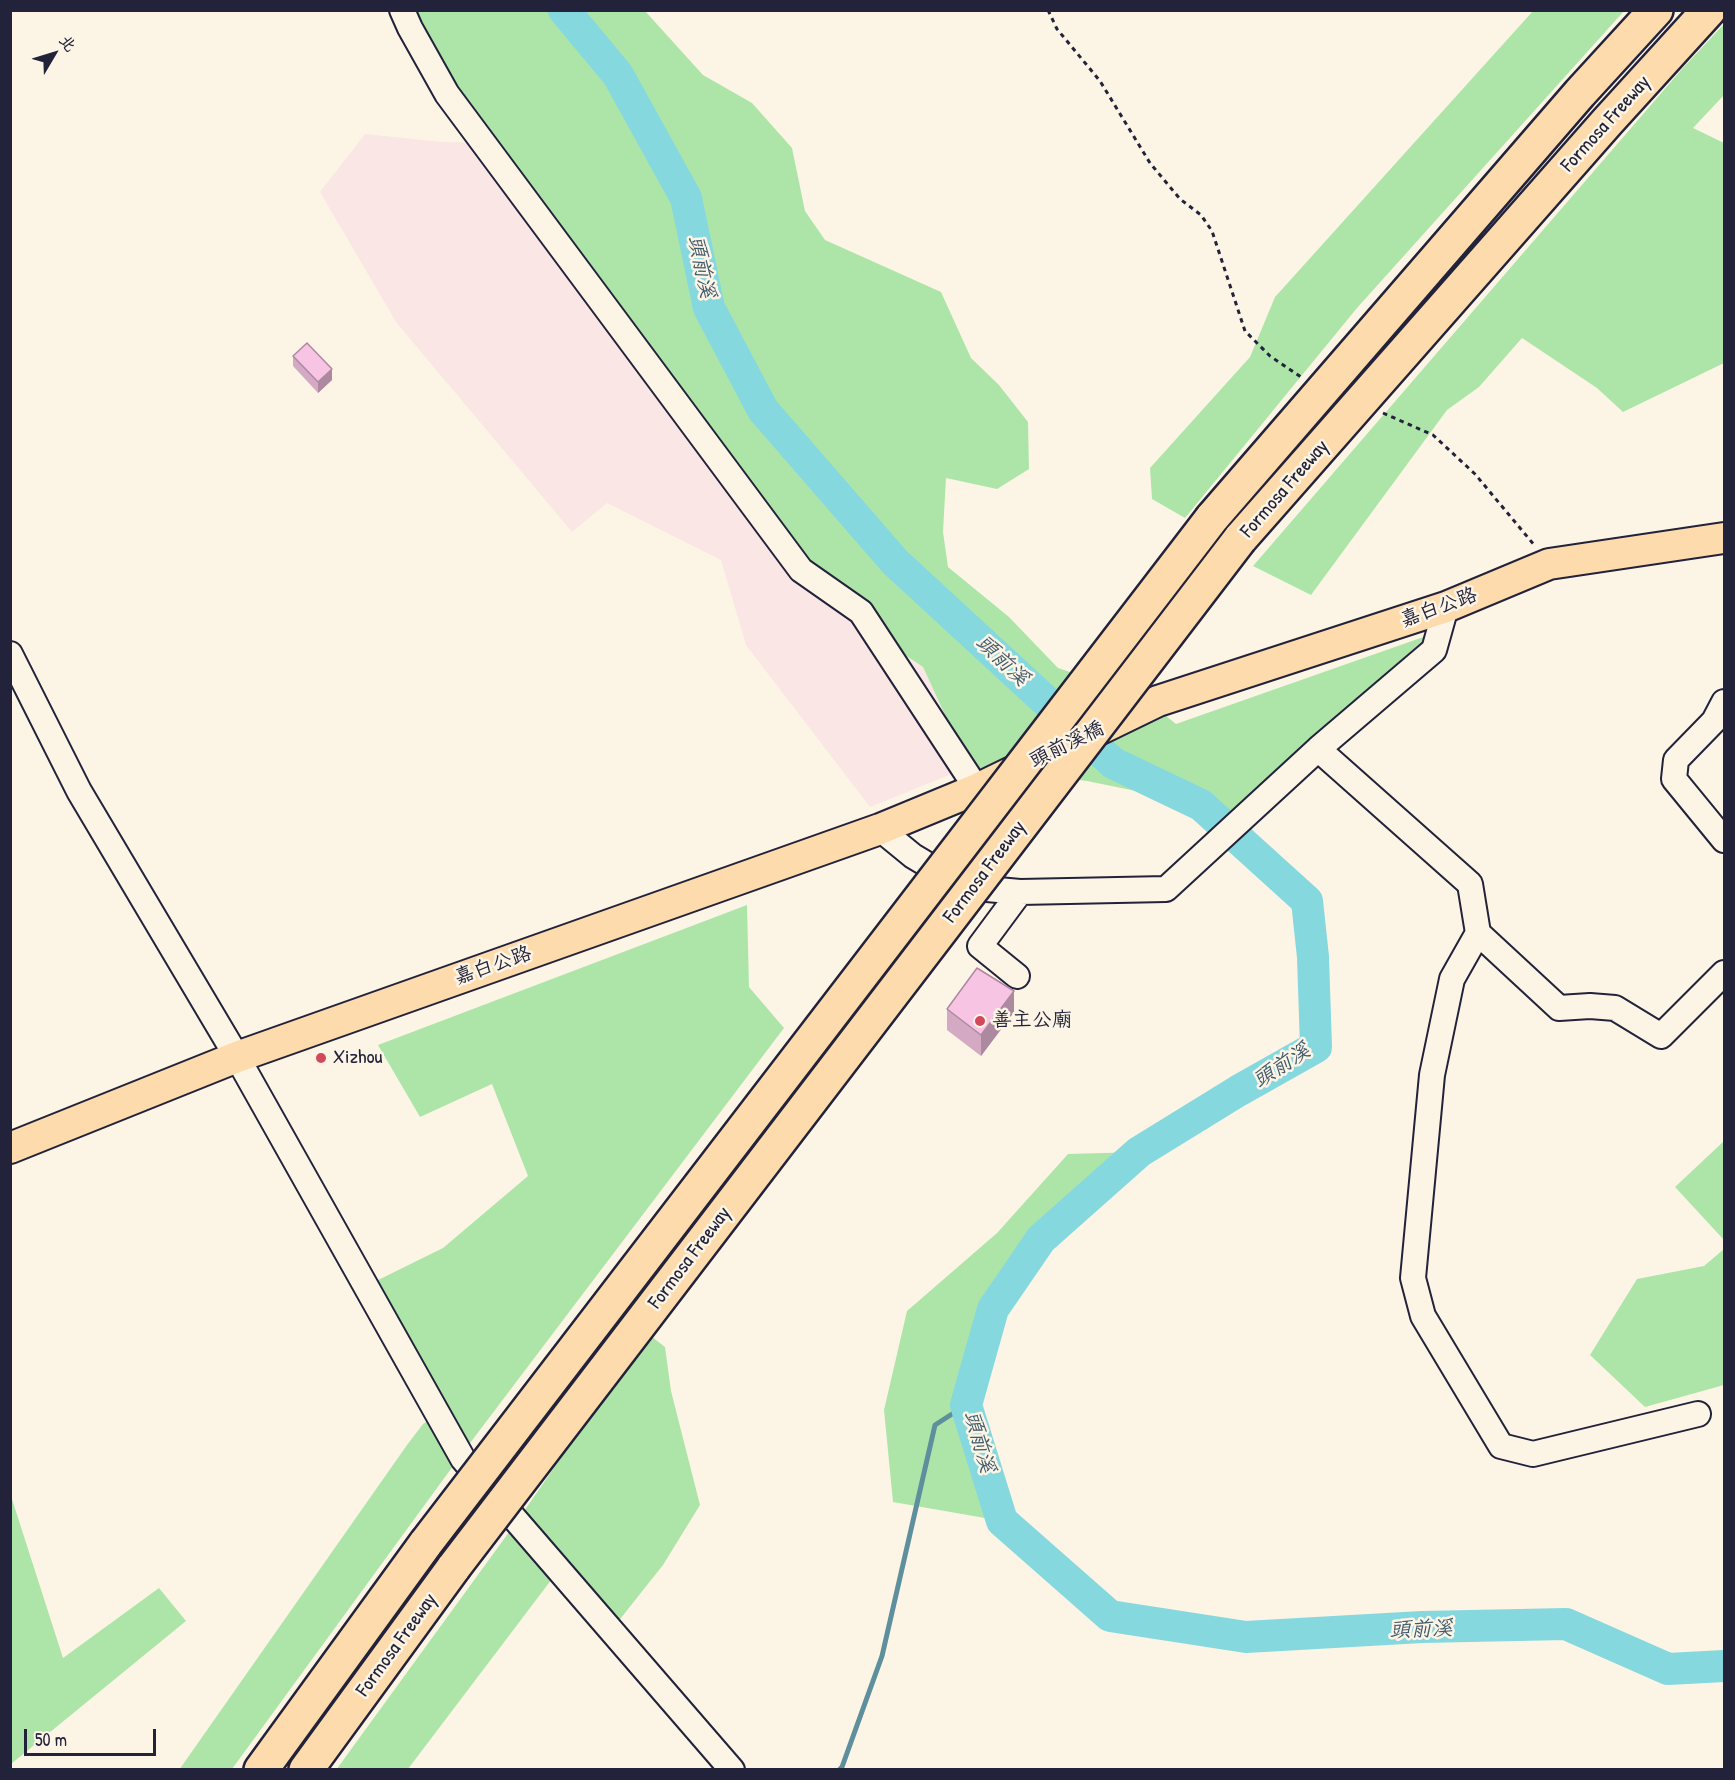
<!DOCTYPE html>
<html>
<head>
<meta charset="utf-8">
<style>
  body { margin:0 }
  #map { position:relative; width:1735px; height:1780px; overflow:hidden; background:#fcf5e5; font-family:"Patrick Hand","LXGW WenKai TC",sans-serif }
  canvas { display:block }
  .frame { position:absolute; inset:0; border:12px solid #22223b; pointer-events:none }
  .north { position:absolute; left:24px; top:24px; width:60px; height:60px; -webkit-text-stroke:4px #fcf5e5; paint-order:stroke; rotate:52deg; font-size:16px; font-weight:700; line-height:24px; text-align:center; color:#22223b }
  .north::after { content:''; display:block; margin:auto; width:21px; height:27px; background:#22223b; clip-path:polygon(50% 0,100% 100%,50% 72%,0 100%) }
  .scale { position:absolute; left:24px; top:1729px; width:132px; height:27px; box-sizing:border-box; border:3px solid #22223b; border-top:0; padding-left:8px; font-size:18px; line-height:21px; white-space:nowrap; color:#22223b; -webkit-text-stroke:4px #fcf5e5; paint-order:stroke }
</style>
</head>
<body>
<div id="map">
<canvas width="1735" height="1780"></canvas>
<div class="frame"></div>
<div class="north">北</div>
<div class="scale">50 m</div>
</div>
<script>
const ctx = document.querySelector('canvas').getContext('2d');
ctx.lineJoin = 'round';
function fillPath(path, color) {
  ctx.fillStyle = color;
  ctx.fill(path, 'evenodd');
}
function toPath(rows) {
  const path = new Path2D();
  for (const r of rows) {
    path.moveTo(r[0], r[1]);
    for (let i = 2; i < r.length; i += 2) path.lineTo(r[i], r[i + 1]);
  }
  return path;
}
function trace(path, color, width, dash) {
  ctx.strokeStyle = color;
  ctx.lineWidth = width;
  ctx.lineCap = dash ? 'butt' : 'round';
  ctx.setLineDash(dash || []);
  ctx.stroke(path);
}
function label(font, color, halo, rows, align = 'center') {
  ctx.font = font + ' "Patrick Hand","LXGW WenKai TC",sans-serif';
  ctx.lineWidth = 5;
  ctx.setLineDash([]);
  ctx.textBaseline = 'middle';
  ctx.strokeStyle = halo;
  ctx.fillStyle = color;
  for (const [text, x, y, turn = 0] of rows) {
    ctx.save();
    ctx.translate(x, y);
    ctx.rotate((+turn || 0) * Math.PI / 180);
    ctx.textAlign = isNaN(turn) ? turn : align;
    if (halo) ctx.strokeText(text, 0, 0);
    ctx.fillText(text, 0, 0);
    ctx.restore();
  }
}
fillPath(toPath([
  [365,134,442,142,494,143,817,596,923,667,969,767,870,807,746,645,721,560,607,503,572,532,396,322,320,192]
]), '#fae6e5');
fillPath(toPath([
  [403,11,645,11,703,75,752,103,792,148,805,211,825,240,941,292,971,358,999,385,1028,422,1029,469,997,489,946,478,943,532,948,567,1009,617,1058,668,1140,695,1176,724,1429,635,1234,811,1087,781,969,767,923,667,817,596,494,143],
  [1533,11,1624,11,1357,308,1185,518,1152,499,1150,468,1250,357,1275,297],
  [1724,24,1724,95,1693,128,1724,143,1724,363,1623,412,1597,388,1522,338,1479,387,1447,410,1311,595,1253,566,1682,69],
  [747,905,749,987,784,1028,464,1451,232,1769,179,1770,407,1445,423,1424,442,1412,368,1285,443,1248,528,1176,492,1084,420,1117,378,1045],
  [1724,1141,1724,1240,1675,1187],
  [1139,1152,1041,1239,993,1309,966,1405,1002,1521,893,1502,884,1410,907,1311,997,1233,1068,1154],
  [1724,1249,1724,1385,1645,1407,1590,1355,1637,1279,1704,1266],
  [647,1333,665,1347,671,1391,700,1505,663,1565,613,1628,561,1567,408,1769,336,1770,520,1517],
  [11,1496,63,1658,159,1588,186,1621,11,1764]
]), '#ade5a9');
trace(toPath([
  [839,1770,842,1767,882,1656,935,1425,966,1405]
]), '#5e8f9d', 5);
trace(toPath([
  [564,10,618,75,686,198,709,308,763,410,895,562,1113,763,1201,805,1307,901,1313,957,1316,1047,1238,1091,1139,1152,1041,1239,993,1309,966,1405,1002,1521,1110,1616,1246,1637,1422,1627,1566,1624,1668,1669,1724,1666]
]), '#86d8df', 32);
const minor = toPath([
  [402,10,410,28,447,94,801,570,861,612,977,789],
  [10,654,79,791,237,1057,463,1459,732,1770],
  [1724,702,1714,721,1676,760,1674,779,1724,840],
  [1318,749,1470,884,1478,933,1452,979,1432,1075,1413,1278,1423,1316,1501,1446,1533,1454,1698,1414],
  [880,829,913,856,965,887,1020,892,1166,889,1318,749,1434,650,1446,607],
  [1478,933,1559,1008,1590,1006,1615,1008,1661,1036,1724,973],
  [1017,976,980,946,1020,892]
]);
const major = toPath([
  [10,1148,237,1057,880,829,977,789,1158,701,1446,607,1549,564,1724,538]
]);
const highway = toPath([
  [1212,518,1580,93,1656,10],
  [1240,539,1607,122,1709,10],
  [261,1770,426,1543],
  [306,1770,454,1567]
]);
trace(minor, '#22223b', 28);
trace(major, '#22223b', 34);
trace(highway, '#22223b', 38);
trace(toPath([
  [1048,10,1057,29,1100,81,1150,163,1180,199,1201,215,1212,231,1245,331,1270,356,1301,377],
  [1383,413,1433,435,1475,474,1535,546]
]), '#22223b', 3, [4.5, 4.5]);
trace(minor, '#fcf5e5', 24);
trace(major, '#fedbac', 30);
trace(highway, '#fedbac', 33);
const highwayBridge = toPath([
  [426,1543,1212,518],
  [454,1567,1240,539]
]);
trace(highwayBridge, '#22223b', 38, []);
trace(highwayBridge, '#fedbac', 33);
fillPath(toPath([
  [293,356,332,380,318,393,293,366],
  [947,1009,1014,1012,981,1056,947,1030]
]), '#d4a9c4');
fillPath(toPath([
  [332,369,332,380,318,393,318,382],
  [1014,991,1014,1012,981,1056,981,1035]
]), '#ad89a0');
const building = toPath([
  [307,343,332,369,318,382,293,356,307,343],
  [977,968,1014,991,981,1035,947,1009,977,968]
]);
fillPath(building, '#f7c4e4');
trace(building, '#ad89a0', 1.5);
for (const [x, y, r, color] of [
  [980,1021,6,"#d1495b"],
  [321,1058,6,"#d1495b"]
]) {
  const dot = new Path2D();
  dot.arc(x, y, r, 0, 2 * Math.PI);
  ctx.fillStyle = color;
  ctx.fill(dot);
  trace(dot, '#fcf5e5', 2);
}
label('20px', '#22223b', '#fcf5e5', [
  ["Formosa Freeway",1606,124,-48],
  ["Formosa Freeway",1285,489,-49],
  ["嘉白公路",1439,608,-20],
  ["頭前溪橋",1067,745,-26],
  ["Formosa Freeway",985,872,-53],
  ["嘉白公路",493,966,-19],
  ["Formosa Freeway",690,1258,-53],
  ["Formosa Freeway",397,1645,-54]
]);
label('20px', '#22223b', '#fcf5e5', [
  ["善主公廟",992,1021],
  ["Xizhou",333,1058]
], 'left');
label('italic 21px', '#40596c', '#fcf5e5', [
  ["頭前溪",701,267,78],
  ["頭前溪",1002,661,43],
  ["頭前溪",1282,1066,-33],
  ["頭前溪",979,1442,74],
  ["頭前溪",1421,1630,-2]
]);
</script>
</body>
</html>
